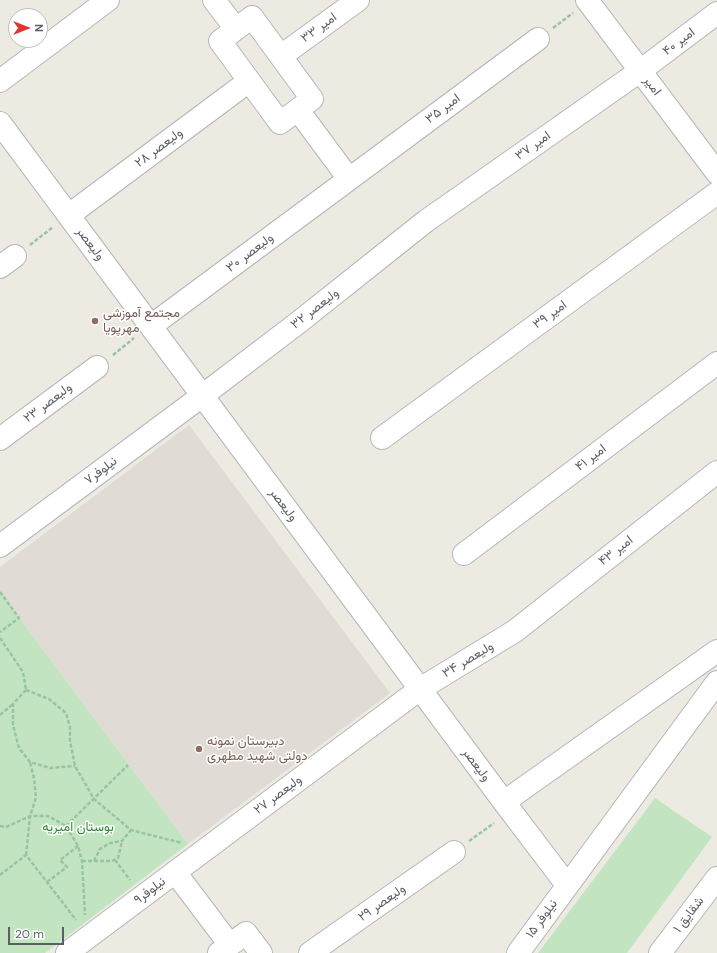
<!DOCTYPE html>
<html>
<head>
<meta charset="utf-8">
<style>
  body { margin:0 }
  #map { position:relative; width:717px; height:953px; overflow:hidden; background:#edeae2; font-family:"DM Sans",sans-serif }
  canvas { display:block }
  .north { position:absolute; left:8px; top:8px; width:40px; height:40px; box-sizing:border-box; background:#fff; border:1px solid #bdbfc1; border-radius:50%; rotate:90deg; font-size:11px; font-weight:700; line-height:16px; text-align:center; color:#5b5f63 }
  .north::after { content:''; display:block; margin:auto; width:14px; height:18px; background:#e13534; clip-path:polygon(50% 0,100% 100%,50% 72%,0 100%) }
  .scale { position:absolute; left:8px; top:927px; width:56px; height:18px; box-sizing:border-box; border:2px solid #5b5f63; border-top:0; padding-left:5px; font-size:12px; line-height:14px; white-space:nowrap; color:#5b5f63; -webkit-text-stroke:3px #fff; paint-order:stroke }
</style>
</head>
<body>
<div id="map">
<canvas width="717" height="953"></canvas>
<div class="north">N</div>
<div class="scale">20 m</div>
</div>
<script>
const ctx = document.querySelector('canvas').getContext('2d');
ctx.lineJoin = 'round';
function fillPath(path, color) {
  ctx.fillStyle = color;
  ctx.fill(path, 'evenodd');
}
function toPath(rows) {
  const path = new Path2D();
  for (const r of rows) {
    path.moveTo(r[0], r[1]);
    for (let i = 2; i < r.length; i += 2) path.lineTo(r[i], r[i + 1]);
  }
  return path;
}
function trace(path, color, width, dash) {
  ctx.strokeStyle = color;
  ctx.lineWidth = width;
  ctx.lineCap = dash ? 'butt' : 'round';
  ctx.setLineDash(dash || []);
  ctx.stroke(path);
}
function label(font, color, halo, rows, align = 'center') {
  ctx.font = font + ' "DM Sans",Vazirmatn,sans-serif';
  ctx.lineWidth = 3;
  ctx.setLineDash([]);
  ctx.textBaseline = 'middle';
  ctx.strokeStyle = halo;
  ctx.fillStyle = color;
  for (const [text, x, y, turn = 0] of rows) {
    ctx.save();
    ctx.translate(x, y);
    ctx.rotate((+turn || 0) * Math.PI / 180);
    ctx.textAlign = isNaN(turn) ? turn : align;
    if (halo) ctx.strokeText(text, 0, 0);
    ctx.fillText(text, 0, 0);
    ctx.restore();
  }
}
fillPath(toPath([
  [189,425,390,693,188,844,0,592,0,567]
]), '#e0dbd4');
fillPath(toPath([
  [0,592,188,844,45,953,0,953],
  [655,798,712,837,627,953,538,953]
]), '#c2e4c0');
const minor = toPath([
  [214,0,236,29],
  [587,0,717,173],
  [252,17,312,99,280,123,220,41,252,17],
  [281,56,358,0],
  [0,81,108,0],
  [298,110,349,179],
  [0,123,504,802,567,885],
  [69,215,249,81],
  [0,267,15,256],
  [151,326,538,39],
  [382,438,717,193],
  [0,439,97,367],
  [0,546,202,396,299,322,426,221,640,71,717,13],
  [464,554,717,363],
  [504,802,717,651],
  [175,872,230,945],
  [67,953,420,689,515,631,717,472],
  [219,953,246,933,261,953],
  [310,953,454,852],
  [518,953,717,682],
  [660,953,717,878]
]);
trace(minor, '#b3b6b9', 24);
trace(toPath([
  [553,28,573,13],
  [30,245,53,227],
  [113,355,134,338],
  [0,592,19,618,0,632],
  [0,638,23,672,26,690],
  [26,690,49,699,66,713,70,727,70,741,75,766,94,799,131,830,182,843],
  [26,690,13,704,13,725,19,748,30,762,50,768,75,766],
  [0,715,13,704],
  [0,826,6,827,30,816,48,816,66,826,78,846,82,861,85,915],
  [66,826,128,765],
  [469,841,494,823],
  [26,855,30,816,36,798,34,778,30,762],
  [115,860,130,880],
  [82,861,94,861,100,849,110,843,122,841,131,830],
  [94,861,112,861,118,858,122,841],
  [0,875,26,855,76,920],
  [47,882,67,867,60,860,78,846]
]), '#99c4a3', 2.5, [4, 2]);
trace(minor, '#fff', 22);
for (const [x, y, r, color] of [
  [95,321,4,"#8d6e63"],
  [199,749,4,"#8d6e63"]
]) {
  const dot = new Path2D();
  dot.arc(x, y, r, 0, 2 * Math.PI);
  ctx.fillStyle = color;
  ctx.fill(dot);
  trace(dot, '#fff', 1.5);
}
label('13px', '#5b5f63', '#fff', [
  ["امیر ۳۳",319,28,-36],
  ["امیر ۴۰",679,42,-37],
  ["امیر",652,86,53],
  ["امیر ۳۵",443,109,-37],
  ["امیر ۳۷",533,146,-35],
  ["ولیعصر ۲۸",159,148,-37],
  ["ولیعصر",90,244,53],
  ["ولیعصر ۳۰",250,253,-37],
  ["ولیعصر ۳۲",315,309,-38],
  ["امیر ۳۹",550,315,-36],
  ["ولیعصر ۲۳",48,403,-37],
  ["امیر ۴۱",591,458,-37],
  ["نیلوفر۷",101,471,-37],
  ["ولیعصر",283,505,53],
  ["امیر ۴۳",616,551,-38],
  ["ولیعصر ۳۴",468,660,-31],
  ["ولیعصر",476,765,53],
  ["ولیعصر ۲۷",278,795,-37],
  ["نیلوفر۹",150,891,-37],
  ["ولیعصر ۲۹",382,903,-35],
  ["شقایق ۱",689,915,-53],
  ["نیلوفر ۱۵",542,919,-54]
]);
label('13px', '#785e54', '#fff', [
  ["مجتمع آموزشی",103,314],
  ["مهرپویا",103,329],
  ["دبیرستان نمونه",207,742],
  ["دولتی شهید مطهری",207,757]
], 'left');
label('13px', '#3a8439', '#fff', [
  ["بوستان امیریه",78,828]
]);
</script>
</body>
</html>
